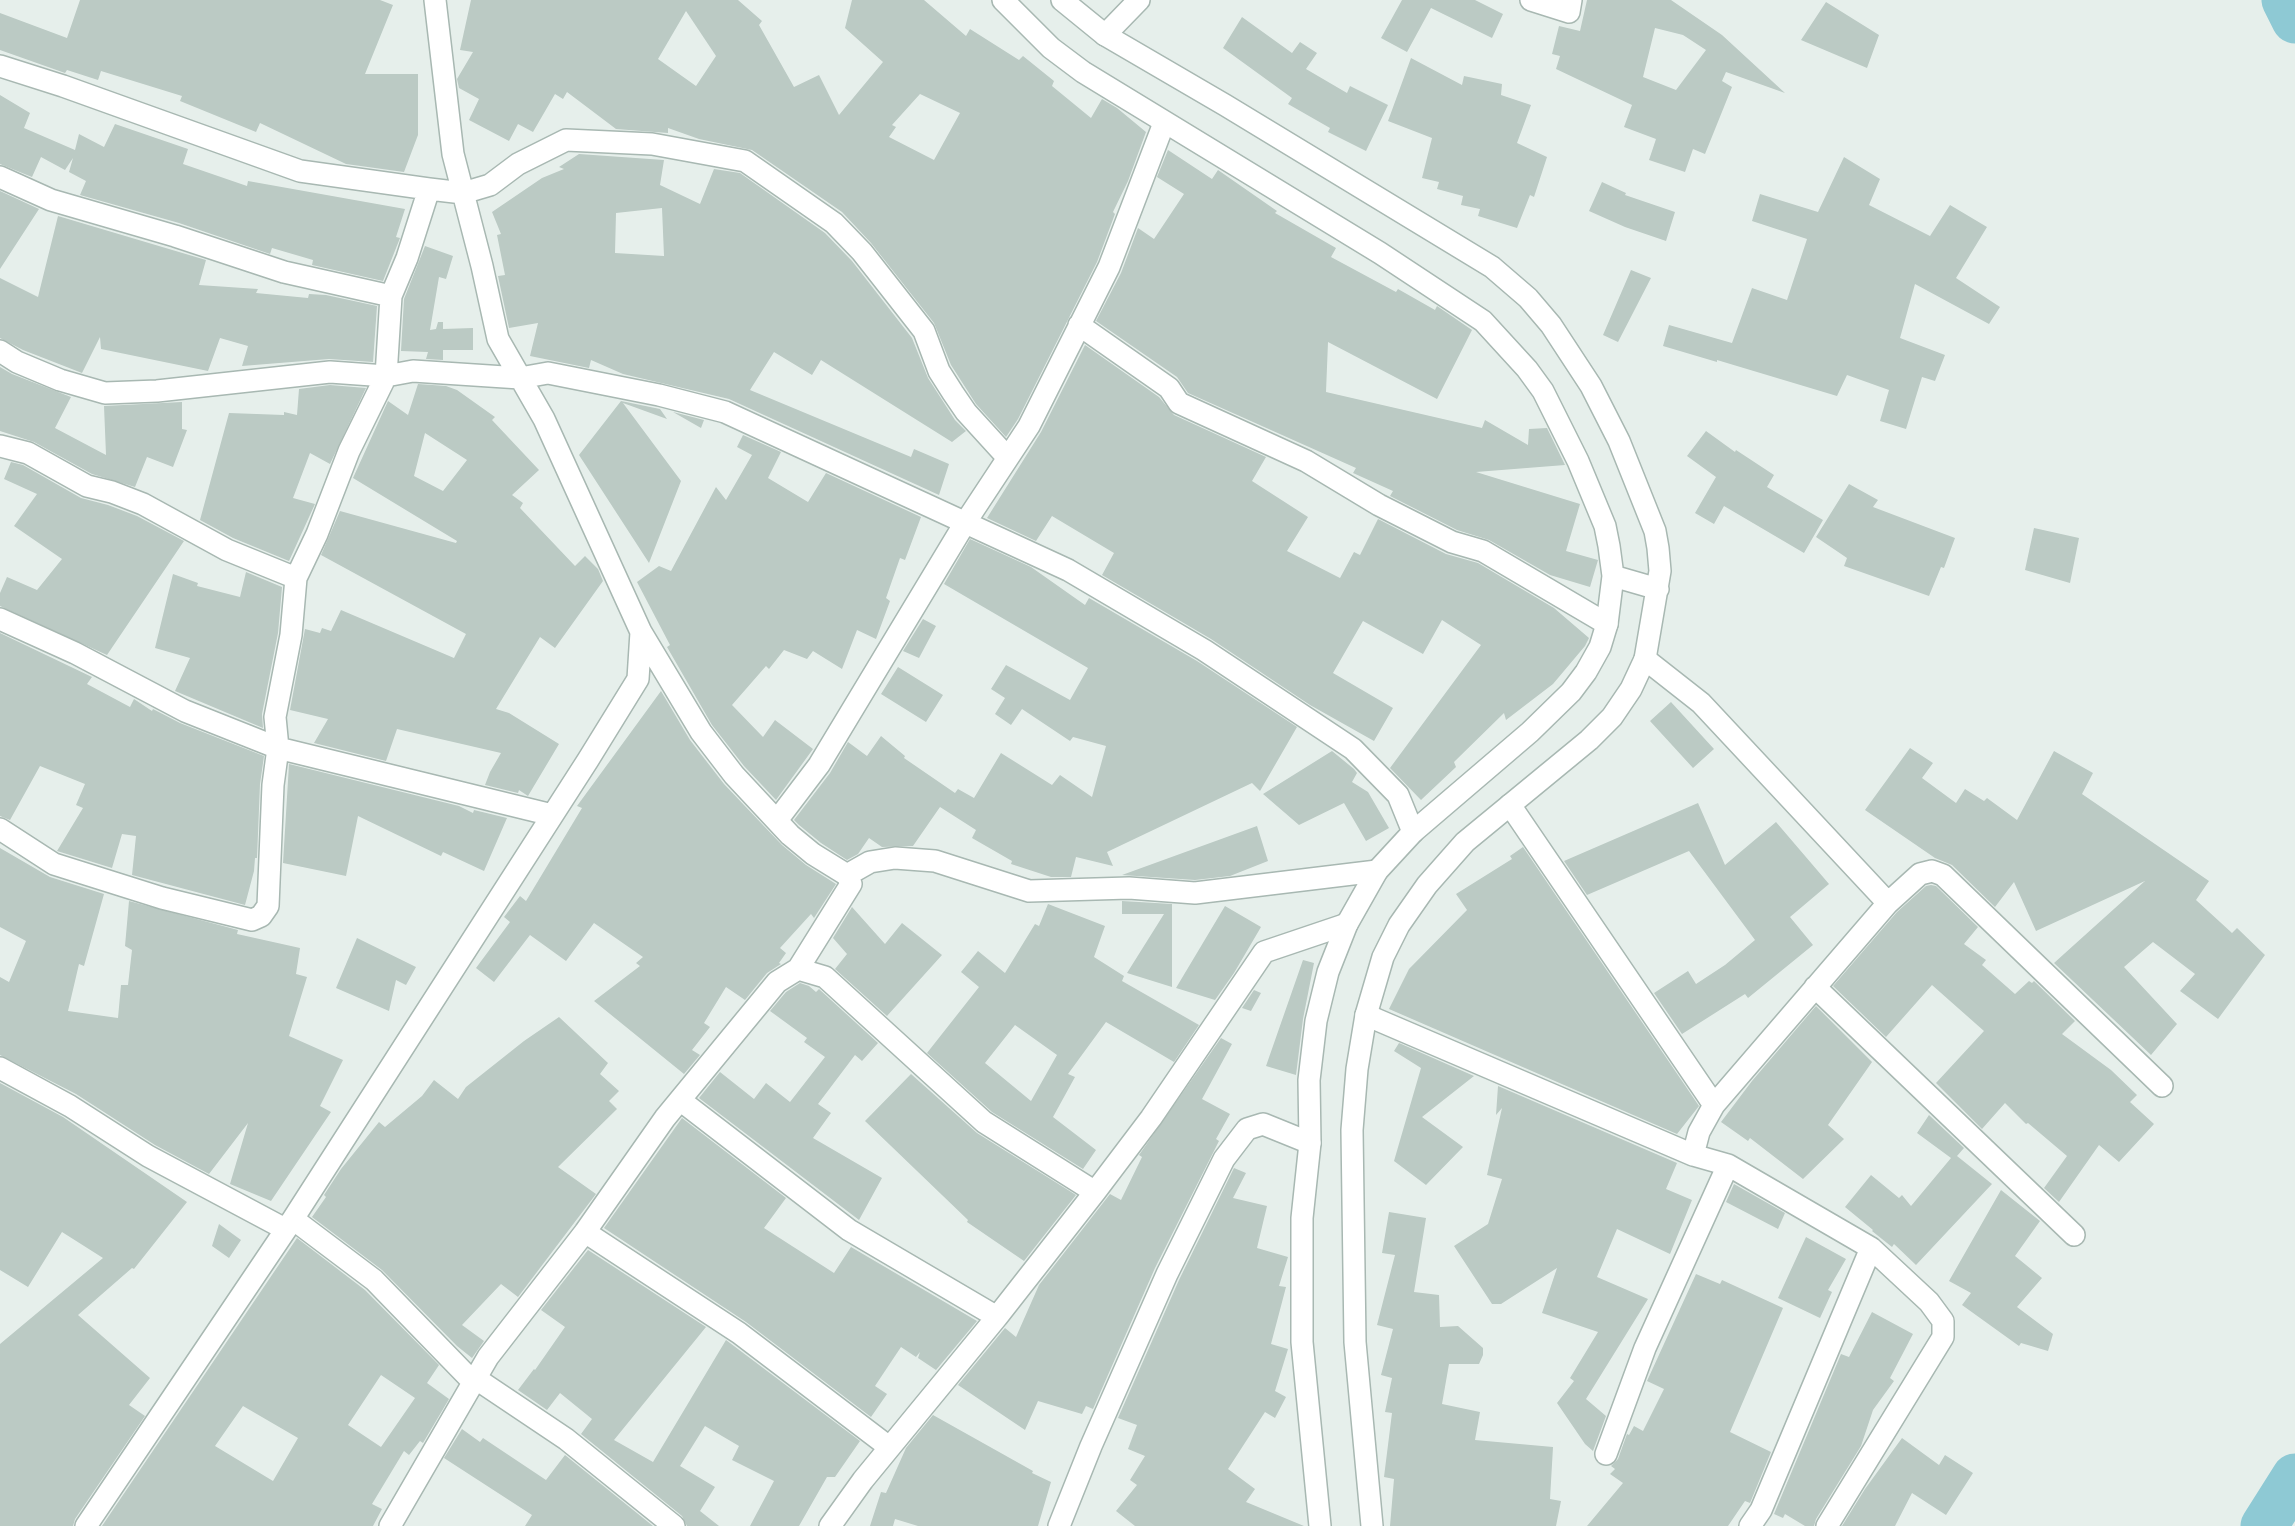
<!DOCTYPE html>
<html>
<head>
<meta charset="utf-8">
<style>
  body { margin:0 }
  canvas { display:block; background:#e6efeb }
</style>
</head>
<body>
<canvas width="2295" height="1526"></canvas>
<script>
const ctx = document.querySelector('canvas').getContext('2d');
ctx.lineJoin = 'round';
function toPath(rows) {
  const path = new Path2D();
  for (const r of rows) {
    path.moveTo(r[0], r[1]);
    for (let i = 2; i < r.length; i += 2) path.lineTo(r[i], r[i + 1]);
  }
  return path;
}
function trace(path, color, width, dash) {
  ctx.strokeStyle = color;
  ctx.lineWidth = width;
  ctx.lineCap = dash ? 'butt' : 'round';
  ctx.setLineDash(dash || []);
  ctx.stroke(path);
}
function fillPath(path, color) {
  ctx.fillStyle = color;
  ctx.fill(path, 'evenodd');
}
trace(toPath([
  [2285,0,2295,20],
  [2264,1526,2295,1477]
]), '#8ec9d4', 47);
fillPath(toPath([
  [80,0,380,0,393,5,365,74,418,74,418,135,404,172,346,164,260,123,256,132,180,101,182,96,101,71,98,80,67,70,65,73,0,50,0,13,67,38],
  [471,0,738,0,762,21,759,25,794,87,819,75,839,115,883,62,845,28,852,0,924,0,966,36,970,29,1019,60,1023,56,1054,81,1052,86,1091,118,1102,99,1117,108,1146,132,1128,181,1113,212,1115,214,1097,262,1018,419,1006,437,976,404,951,365,934,323,871,243,842,212,752,150,699,139,668,128,668,133,616,129,567,92,563,99,555,94,533,132,518,124,509,141,469,120,479,99,459,88,457,79,473,52,460,50],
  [686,11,716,56,696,86,658,59],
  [920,94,960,113,934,160,889,137,896,127,892,125],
  [1402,0,1475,0,1503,14,1492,38,1431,8,1407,52,1381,38],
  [1587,0,1671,0,1722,35,1785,93,1726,72,1722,81,1732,87,1705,154,1693,149,1685,172,1649,160,1656,139,1624,127,1632,105,1556,69,1560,56,1552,54,1559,26,1580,31],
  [1655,28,1683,35,1706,50,1676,90,1643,77],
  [1826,2,1879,35,1867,68,1801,40],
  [1242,17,1292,53,1300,42,1317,53,1306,69,1347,93,1350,86,1388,105,1366,151,1328,132,1330,128,1288,104,1292,98,1223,48],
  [1411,58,1462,85,1464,76,1502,84,1501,95,1531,105,1517,143,1547,157,1534,197,1530,195,1517,228,1478,216,1480,209,1461,205,1463,196,1437,189,1439,182,1422,178,1432,138,1388,121],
  [0,95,30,113,24,128,75,150,79,134,104,147,115,124,188,149,183,164,247,186,248,181,405,209,396,237,400,238,383,281,312,265,313,260,272,248,270,254,179,223,80,195,86,181,69,172,73,158,65,170,41,157,32,177,0,164],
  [1168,150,1212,179,1218,170,1277,211,1275,213,1336,248,1331,257,1396,292,1398,289,1435,310,1437,306,1472,330,1437,399,1328,342,1326,392,1482,428,1485,420,1528,445,1529,429,1547,428,1565,465,1476,472,1580,504,1566,551,1598,560,1590,587,1550,575,1489,540,1457,530,1390,496,1393,491,1353,473,1356,468,1188,393,1177,377,1096,321,1121,273,1138,228,1154,239,1184,194,1157,177],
  [579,154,664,160,660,185,700,204,714,169,740,173,825,233,852,261,912,338,928,378,955,420,966,431,952,442,821,360,812,375,774,352,750,390,911,457,914,449,949,464,939,495,729,399,623,374,591,360,589,368,530,356,538,323,509,328,498,276,505,275,497,235,501,234,492,212,542,178,564,169,559,167],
  [662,208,664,256,615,253,616,213],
  [1844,157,1880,179,1869,205,1930,236,1950,205,1987,227,1956,278,2000,307,1989,324,1915,284,1900,338,1945,355,1935,381,1922,377,1906,429,1880,421,1889,390,1847,375,1837,396,1717,360,1717,362,1663,346,1669,325,1732,343,1752,288,1787,300,1807,239,1752,221,1760,194,1818,212],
  [1602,182,1626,193,1625,195,1675,212,1666,241,1625,227,1589,211],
  [0,191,39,209,0,269],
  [58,216,206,260,199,285,258,289,256,293,308,298,309,294,326,295,377,306,373,362,329,359,242,366,248,346,220,338,208,371,101,349,100,337,82,373,23,350,0,338,0,278,38,297],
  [425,246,453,256,446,279,439,277,430,330,436,329,438,322,443,322,443,329,473,328,473,350,443,350,443,360,426,359,428,352,401,351,404,299],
  [1631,270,1651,278,1618,342,1603,335],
  [1085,345,1159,397,1174,415,1266,457,1252,481,1308,517,1287,551,1340,578,1354,552,1360,555,1378,519,1446,554,1478,563,1554,608,1589,638,1585,646,1553,684,1506,720,1504,713,1454,762,1456,767,1421,800,1390,768,1481,645,1442,620,1423,654,1363,621,1333,673,1393,708,1374,741,1310,705,1211,639,1102,575,1114,553,1052,516,1036,541,987,518,1041,432],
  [0,367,12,374,71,397,55,428,106,455,104,406,182,402,182,429,187,430,173,467,147,457,135,487,92,474,34,442,0,431],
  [418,384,446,386,457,390,495,417,492,420,539,470,512,495,523,503,520,508,575,566,585,556,598,569,603,581,555,648,540,637,496,709,509,713,559,744,528,796,519,790,518,793,485,785,490,772,501,753,397,729,386,761,314,743,328,719,290,710,305,629,320,633,322,628,331,631,341,610,454,658,466,634,321,555,340,511,456,543,457,541,353,478,388,401,408,415],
  [425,433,467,460,443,491,414,476],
  [330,385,366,388,330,464,310,453,293,498,315,504,289,561,233,538,200,520,229,413,284,415,284,412,297,415,299,389],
  [621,401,660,409,667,419,623,403,681,481,649,563,579,455],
  [673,412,704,420,701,428],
  [1706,431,1735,452,1736,450,1774,475,1767,487,1823,520,1804,553,1724,506,1714,524,1695,513,1716,477,1687,456],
  [743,435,781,452,768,478,808,502,826,473,921,517,905,560,900,558,886,598,890,601,876,639,857,630,842,669,813,651,807,659,784,650,769,669,766,666,732,705,763,737,775,720,813,749,776,800,744,766,712,725,667,647,670,645,637,582,659,566,671,571,716,487,726,500,752,455,737,447],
  [11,462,23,465,81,498,108,505,137,516,184,541,107,655,0,606,0,593,7,577,37,590,62,559,14,526,37,494,4,479],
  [1849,484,1878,500,1873,507,1955,538,1944,568,1941,567,1929,596,1844,566,1847,558,1816,537],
  [2034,528,2079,538,2070,583,2025,570],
  [970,539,1031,567,1085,605,1089,598,1197,661,1297,727,1260,791,1252,783,1107,852,1113,866,1076,857,1071,877,1051,877,1011,864,1012,861,972,838,976,830,940,807,913,846,882,847,869,838,858,854,847,860,821,843,799,825,794,820,830,773,848,742,867,756,881,736,905,756,904,758,955,793,958,789,974,798,1001,753,1052,785,1060,775,1092,797,1106,746,1073,737,1070,741,1022,709,1011,725,995,714,1005,698,991,689,1006,665,1070,700,1088,668,944,584],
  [246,572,282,587,278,633,262,714,263,728,175,691,190,658,155,648,173,574,198,583,197,586,240,597],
  [923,619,936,626,919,658,903,651],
  [0,633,92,677,87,684,130,707,134,699,152,711,153,709,180,723,264,756,260,784,257,858,255,858,254,871,245,905,132,875,136,836,122,834,112,868,57,851,83,808,76,805,85,784,40,766,10,820,0,816],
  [898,667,943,695,926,722,881,694],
  [661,691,690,740,724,784,782,845,806,865,836,884,814,918,811,914,780,948,786,953,779,963,781,964,767,973,745,1000,726,987,704,1023,710,1027,692,1050,700,1055,684,1074,594,1001,640,966,636,963,643,957,594,923,566,961,530,935,494,982,476,968,510,922,504,917,520,896,526,901,582,808,577,806],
  [1671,702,1714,749,1693,768,1650,721],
  [1910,748,1933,763,1922,778,1956,803,1965,789,1984,801,1987,798,2017,820,2054,751,2093,773,2082,794,2209,881,2196,900,2232,933,2237,928,2265,955,2218,1019,2180,991,2195,974,2153,942,2124,967,2177,1024,2151,1055,2054,963,2145,881,2036,931,2014,882,1995,907,1952,865,1935,858,1865,810],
  [1332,751,1354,769,1357,773,1352,782,1368,792,1389,828,1366,841,1344,803,1299,825,1263,794],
  [289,764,459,806,473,813,474,810,507,818,484,871,443,852,441,856,358,816,346,876,283,863],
  [1698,803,1725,865,1776,822,1829,884,1790,917,1813,945,1748,998,1745,994,1682,1034,1654,993,1688,971,1696,984,1725,965,1755,940,1689,851,1587,895,1564,861],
  [1257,826,1268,861,1230,876,1195,880,1122,875],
  [1523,847,1699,1106,1677,1134,1389,1009,1409,969,1467,910,1456,894,1512,859,1510,856],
  [0,848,50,877,104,894,84,966,79,964,68,1011,118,1018,121,985,128,985,132,950,125,946,129,901,238,930,237,934,300,948,296,974,307,977,289,1036,343,1060,320,1106,331,1112,271,1201,230,1184,248,1123,209,1174,155,1145,76,1094,0,1055,0,977,9,982,26,941,0,927],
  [1931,885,1936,886,1978,927,1964,944,1986,960,1982,965,2015,994,2029,981,2032,983,2034,981,2075,1021,2062,1034,2111,1070,2137,1095,2130,1102,2154,1124,2119,1162,2099,1145,2059,1202,2044,1188,2067,1156,2028,1123,2026,1124,2005,1103,1982,1129,1936,1083,1984,1031,1932,985,1886,1037,1833,986,1897,912,1926,886],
  [1122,901,1172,904,1172,987,1127,973,1164,914,1122,914],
  [1048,904,1105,926,1094,957,1124,976,1122,981,1199,1025,1174,1062,1106,1022,1068,1074,1075,1077,1053,1117,1096,1150,1083,1169,992,1112,927,1053,979,987,961,972,978,951,1005,973,1035,924,1039,926],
  [1015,1025,1057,1055,1031,1101,985,1063],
  [1225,906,1261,927,1234,973,1215,1000,1176,988],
  [852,907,885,944,902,923,942,955,887,1016,835,969,847,954,833,938],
  [357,938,416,967,406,985,396,980,389,1011,336,988],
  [1303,960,1314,963,1303,1019,1296,1075,1266,1066],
  [800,983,809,986,816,992,819,989,878,1043,862,1061,855,1055,818,1104,831,1113,813,1138,882,1178,859,1220,699,1098,720,1072,754,1099,766,1083,790,1102,825,1057,804,1042,807,1038,770,1011,786,992],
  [1254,990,1261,993,1251,1011,1242,1008],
  [1816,1006,1872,1062,1828,1125,1844,1139,1803,1179,1750,1138,1748,1141,1721,1122,1752,1081],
  [559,1017,608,1063,600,1074,619,1091,609,1101,617,1109,558,1167,596,1194,518,1297,501,1284,462,1325,484,1341,472,1358,457,1346,382,1270,312,1217,326,1197,324,1195,341,1169,379,1122,385,1127,422,1096,434,1080,458,1099,466,1087,524,1041],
  [1221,1038,1232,1044,1202,1099,1230,1114,1216,1139,1219,1141,1155,1268,1093,1409,1086,1406,1082,1414,1038,1401,1025,1430,958,1385,1005,1328,1016,1337,1039,1285,1110,1194,1121,1200,1142,1157,1139,1155],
  [1399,1043,1474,1076,1422,1117,1463,1147,1426,1185,1394,1161,1421,1068,1394,1051],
  [911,1074,977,1133,1076,1195,1024,1261,967,1222,968,1220,865,1121],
  [0,1083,63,1117,187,1202,134,1269,132,1268,78,1315,150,1378,129,1405,145,1416,75,1519,73,1526,0,1526,0,1344,103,1258,62,1232,28,1287,0,1270],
  [1498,1086,1677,1163,1666,1189,1692,1200,1670,1254,1617,1229,1597,1277,1648,1299,1586,1399,1606,1416,1593,1451,1585,1444,1557,1403,1574,1381,1570,1378,1598,1332,1542,1313,1557,1268,1501,1304,1492,1304,1454,1246,1488,1224,1502,1179,1487,1175,1502,1108,1496,1115],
  [1929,1115,1964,1148,1957,1156,1992,1184,1916,1265,1894,1244,1892,1247,1872,1231,1873,1230,1845,1207,1871,1175,1899,1198,1902,1195,1911,1206,1951,1158,1917,1133],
  [682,1118,786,1198,764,1228,834,1273,851,1247,977,1321,936,1370,918,1358,920,1352,916,1357,901,1347,875,1386,887,1394,871,1417,746,1322,604,1228],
  [1234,1168,1246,1173,1233,1198,1267,1206,1257,1248,1288,1257,1279,1286,1286,1287,1271,1344,1288,1349,1275,1391,1286,1397,1275,1418,1265,1412,1228,1469,1255,1489,1246,1502,1304,1526,1135,1526,1116,1511,1137,1485,1130,1480,1145,1456,1128,1449,1137,1425,1118,1418,1179,1280],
  [1734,1184,1785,1213,1778,1229,1726,1202],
  [2001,1190,2040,1221,2015,1256,2042,1278,2017,1307,2053,1334,2048,1351,2021,1343,2019,1346,1962,1305,1971,1293,1949,1281],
  [1389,1212,1426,1218,1414,1292,1439,1295,1440,1327,1458,1326,1483,1348,1483,1355,1479,1364,1449,1364,1442,1404,1480,1412,1475,1440,1553,1447,1550,1499,1561,1501,1556,1526,1390,1526,1394,1479,1384,1477,1392,1413,1385,1412,1392,1378,1381,1375,1393,1329,1377,1325,1395,1255,1382,1253],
  [219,1224,241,1240,229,1258,212,1246],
  [1806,1237,1846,1259,1828,1290,1832,1292,1820,1318,1778,1298],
  [297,1238,365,1290,439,1365,427,1383,449,1399,423,1443,420,1441,409,1455,404,1451,372,1504,382,1509,373,1526,102,1526],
  [381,1375,415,1398,381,1447,348,1425],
  [243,1406,298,1438,273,1481,215,1446],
  [588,1250,706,1327,614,1440,653,1462,726,1340,860,1441,835,1477,827,1477,799,1526,750,1526,774,1481,732,1460,739,1446,705,1426,680,1466,715,1487,700,1511,719,1526,687,1526,682,1516,581,1434,592,1419,560,1393,547,1410,518,1390,534,1369,535,1370,565,1327,541,1310],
  [1696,1274,1720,1284,1722,1280,1783,1308,1730,1432,1771,1452,1750,1503,1745,1501,1728,1526,1587,1526,1623,1483,1610,1474,1615,1469,1611,1466,1618,1459,1627,1434,1629,1435,1634,1426,1643,1431,1664,1389,1647,1381],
  [1872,1312,1913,1334,1890,1378,1894,1381,1873,1410,1861,1446,1816,1519,1814,1526,1805,1526,1785,1514,1783,1518,1774,1514,1841,1354,1849,1357],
  [933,1415,1033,1471,1032,1473,1051,1482,1038,1526,918,1526,895,1519,893,1526,870,1526,881,1492,886,1493,906,1448],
  [462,1429,480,1442,483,1438,546,1480,565,1455,653,1526,525,1526,532,1515,444,1458],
  [1902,1438,1939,1465,1945,1455,1973,1473,1946,1515,1912,1493,1895,1526,1842,1526,1865,1489]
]), '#bbcac4');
const minor = toPath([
  [1531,0,1569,12,1571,0],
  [1105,35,1139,0],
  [0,66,63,86,300,171,429,189,463,193,490,185,518,164,566,140,652,144,745,161,834,223,862,252,924,331,939,371,953,393,966,412,1007,457],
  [0,177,51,200,175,236,284,272,391,296],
  [1079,325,1169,388,1179,403,1306,461,1379,505,1452,542,1483,551,1607,624],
  [0,351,17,362,60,380,105,393,157,391,330,372,386,376,413,371,520,378,548,373,659,395,725,412,1068,570,1204,650,1353,749,1398,795,1413,832],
  [0,446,28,453,87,486,112,492,143,504,227,550,296,578],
  [0,619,75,653,185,711,278,748,552,815],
  [1645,659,1701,703,1888,903],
  [1510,805,1714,1105],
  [778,819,819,765,965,523,1029,426,1109,267,1164,123],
  [0,829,54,864,162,898,252,920,261,916,268,906,273,785,278,748,275,717,291,635,296,578,317,534,349,451,386,376,391,296,407,258,429,189],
  [847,875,870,862,895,858,935,861,1029,891,1129,888,1195,893,1377,871],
  [798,969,825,977,984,1122,1095,1192],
  [1815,987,2074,1235],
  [1366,1015,1693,1155],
  [0,1068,70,1106,148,1156,285,1229],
  [680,1100,849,1230,997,1317],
  [293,1219,374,1280,474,1383],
  [585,1232,739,1333,889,1447],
  [475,1378,566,1439,674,1526],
  [1606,1454,1645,1348,1728,1165],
  [86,1526,293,1219,588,760,638,679,641,632],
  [390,1526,488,1357,585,1232,665,1118,777,982,798,969,851,884,847,875,813,854,790,835,734,775,701,732,641,632,544,419,498,339,482,266,453,154,435,0],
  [830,1526,863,1480,997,1317,1095,1192,1151,1118,1264,952,1347,924],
  [1059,1526,1091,1446,1167,1274,1224,1159,1247,1129,1263,1124,1310,1143],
  [1750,1526,1761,1510,1871,1248],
  [1827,1526,1943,1337,1943,1321,1929,1302,1871,1248,1728,1165,1693,1155,1699,1132,1714,1105,1888,903,1920,874,1932,871,1943,875,2162,1086]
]);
const tertiary = toPath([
  [1003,0,1051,48,1083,72,1380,253,1483,321,1527,369,1543,391,1578,461,1605,526,1609,546,1613,576,1607,624,1600,647,1586,672,1571,692,1530,732,1413,832,1377,871,1347,924,1328,972,1316,1021,1309,1080,1310,1143,1302,1218,1302,1342,1320,1526],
  [1062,0,1105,35,1225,105,1492,267,1528,298,1551,325,1591,386,1619,441,1655,531,1658,548,1660,571,1645,659,1631,689,1612,717,1589,740,1465,842,1427,885,1399,925,1383,957,1366,1015,1357,1069,1352,1130,1355,1342,1372,1526],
  [1613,576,1658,589]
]);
trace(minor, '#a8b8b2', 24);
trace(tertiary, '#a8b8b2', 24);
trace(minor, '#fff', 21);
trace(tertiary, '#fff', 21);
</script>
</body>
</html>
